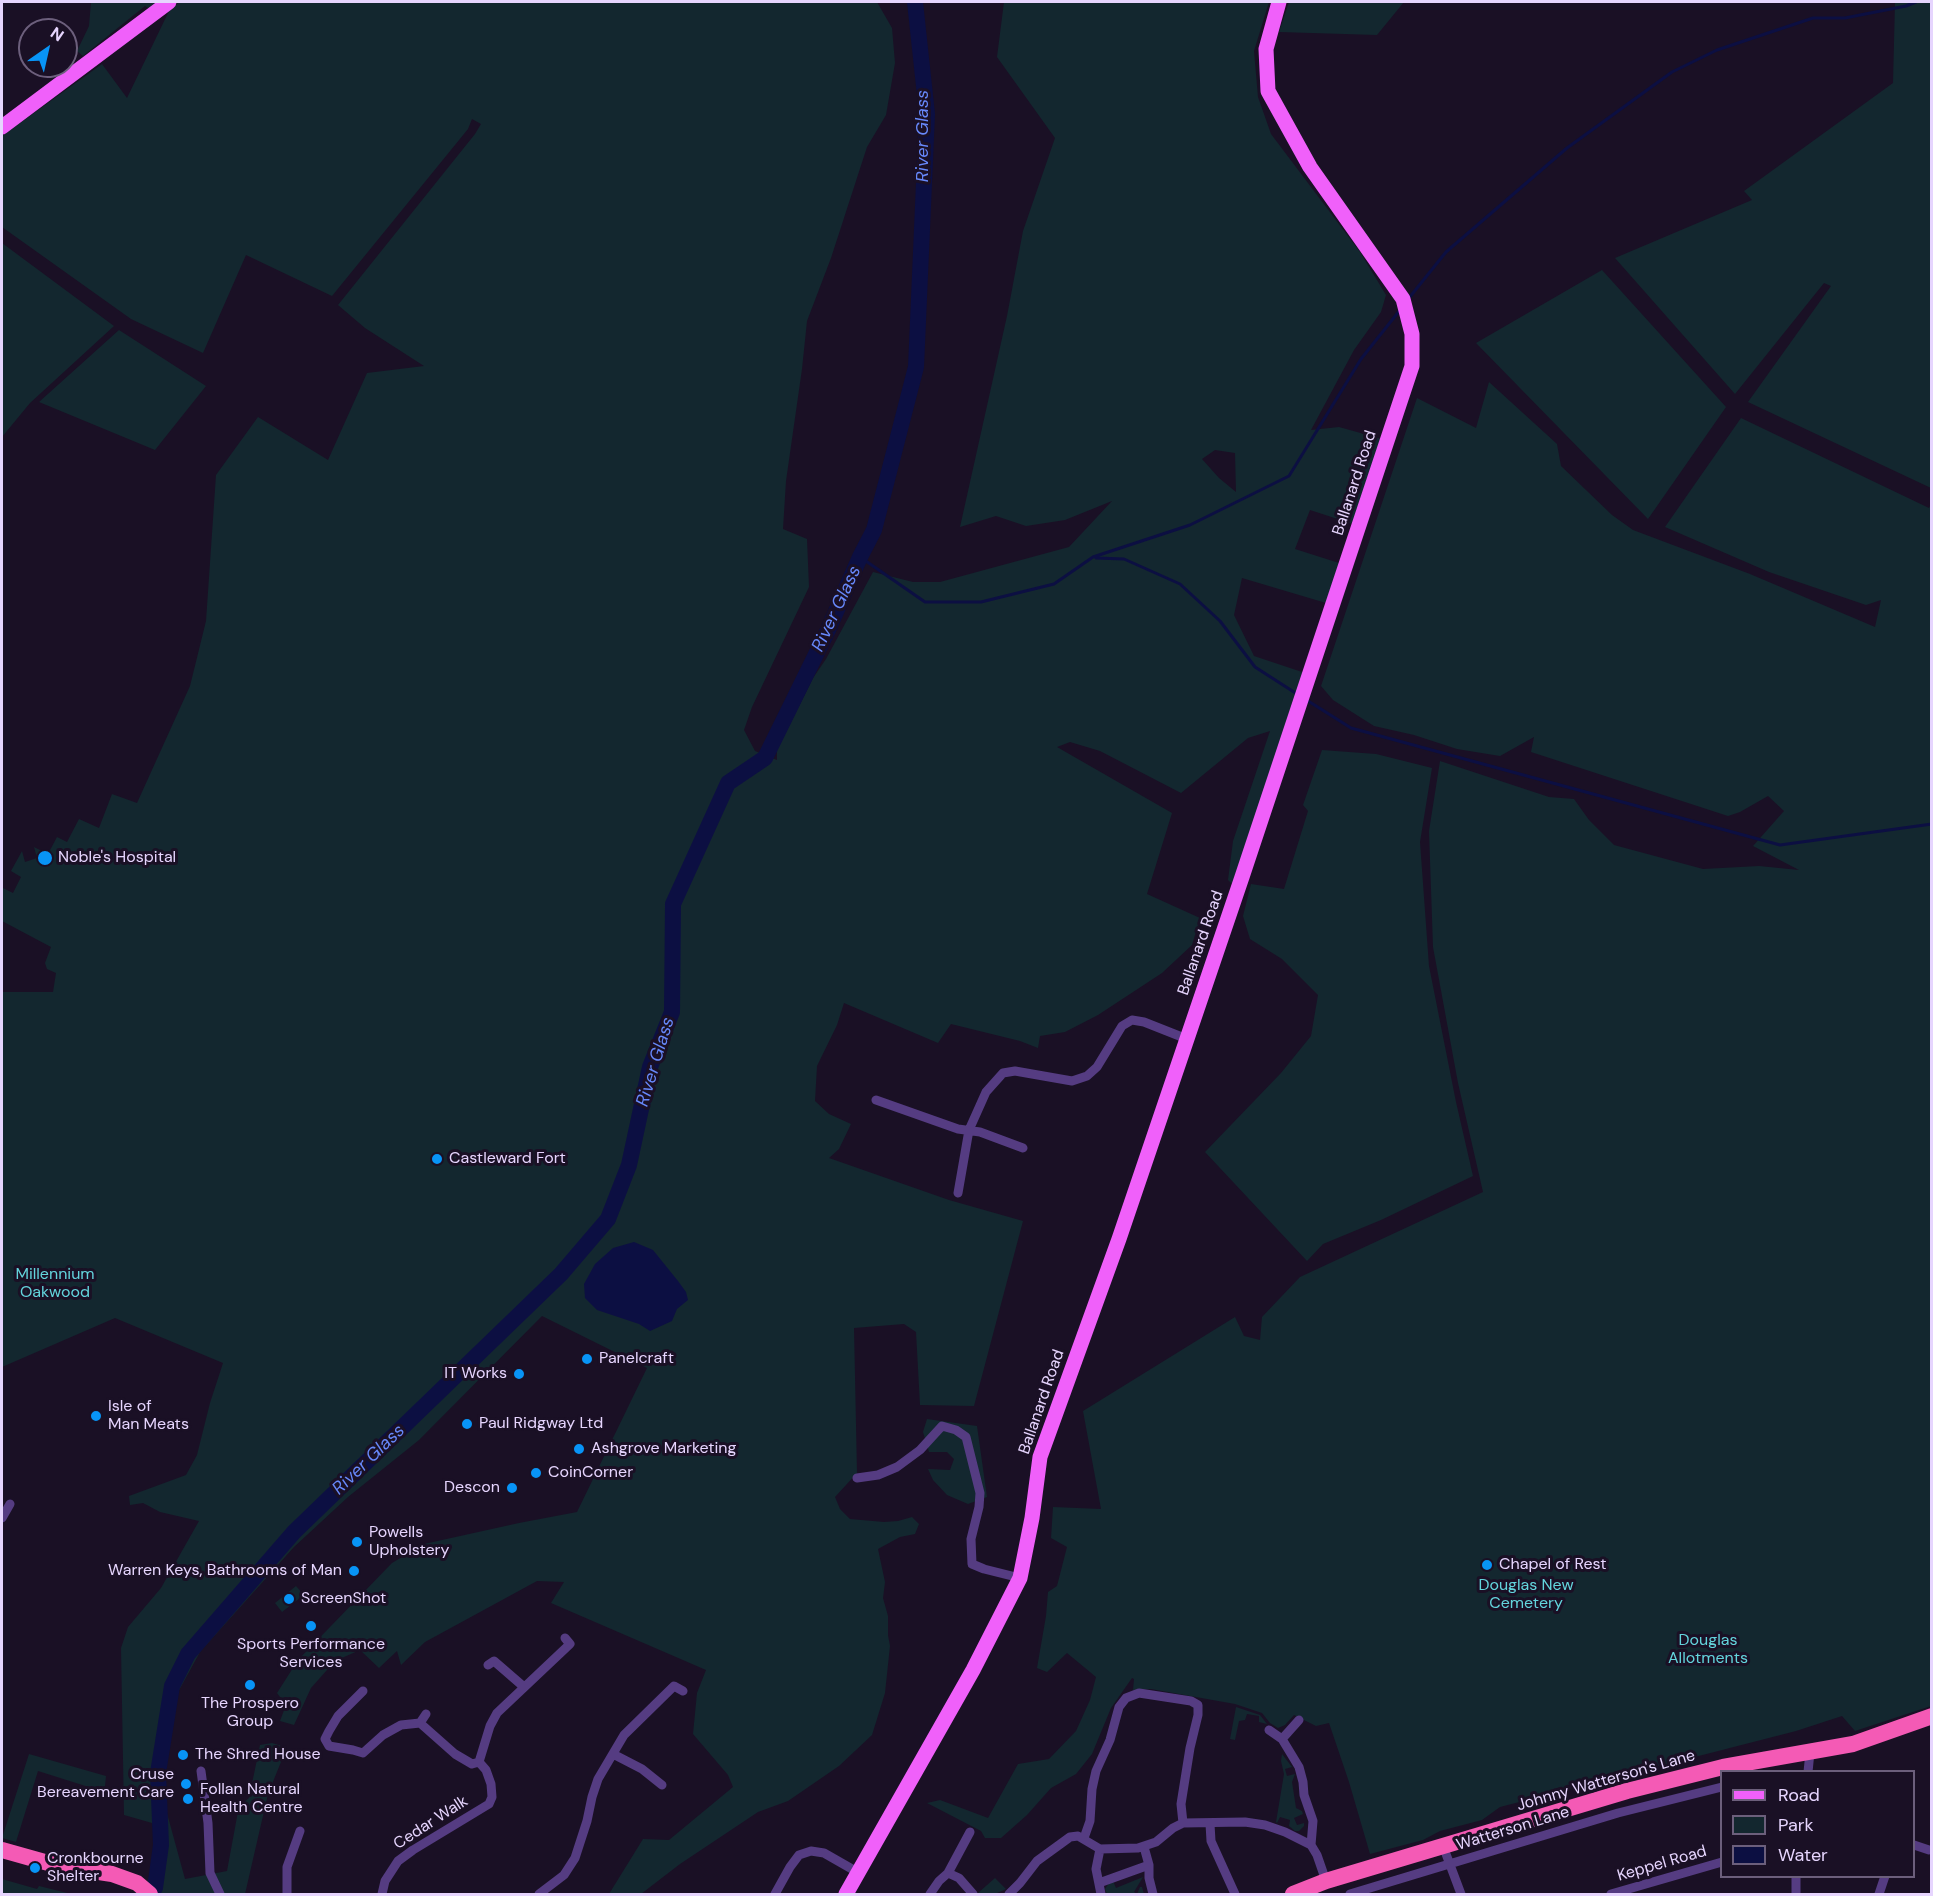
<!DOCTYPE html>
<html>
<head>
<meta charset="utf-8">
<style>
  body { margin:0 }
  #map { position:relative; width:1933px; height:1896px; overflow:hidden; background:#1a1025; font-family:"DM Sans",sans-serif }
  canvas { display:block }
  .frame { position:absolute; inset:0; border:3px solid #e6d5fe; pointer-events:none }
  .legend { position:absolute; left:1720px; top:1770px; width:195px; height:108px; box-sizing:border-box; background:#1a1025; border:2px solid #6c5f7c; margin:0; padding:8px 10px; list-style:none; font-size:18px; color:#e6d5fe }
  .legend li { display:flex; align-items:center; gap:12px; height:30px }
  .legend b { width:30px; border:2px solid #6c5f7c }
  .north { position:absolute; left:18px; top:18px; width:60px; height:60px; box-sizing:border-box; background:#1a1025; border:2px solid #6c5f7c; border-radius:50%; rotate:34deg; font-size:16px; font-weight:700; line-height:24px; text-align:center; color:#e6d5fe }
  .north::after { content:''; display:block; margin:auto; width:21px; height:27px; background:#0894f6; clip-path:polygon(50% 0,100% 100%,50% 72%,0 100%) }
</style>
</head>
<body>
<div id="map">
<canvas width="1933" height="1896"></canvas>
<div class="frame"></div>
<ul class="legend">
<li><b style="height:8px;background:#f060fa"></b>Road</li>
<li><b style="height:16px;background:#13272f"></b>Park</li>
<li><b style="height:16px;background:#0c0f42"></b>Water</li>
</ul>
<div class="north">N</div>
</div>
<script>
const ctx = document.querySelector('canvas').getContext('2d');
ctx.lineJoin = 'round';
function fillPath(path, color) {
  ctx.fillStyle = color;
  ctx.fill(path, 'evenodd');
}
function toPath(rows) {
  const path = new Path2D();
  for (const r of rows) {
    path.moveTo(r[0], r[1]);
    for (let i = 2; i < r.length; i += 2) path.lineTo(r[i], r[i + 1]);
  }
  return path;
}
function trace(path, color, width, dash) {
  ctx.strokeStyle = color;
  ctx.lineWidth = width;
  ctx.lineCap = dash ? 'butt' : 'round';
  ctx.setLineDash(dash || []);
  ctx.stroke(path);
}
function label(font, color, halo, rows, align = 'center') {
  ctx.font = font + ' "DM Sans",sans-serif';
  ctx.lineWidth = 6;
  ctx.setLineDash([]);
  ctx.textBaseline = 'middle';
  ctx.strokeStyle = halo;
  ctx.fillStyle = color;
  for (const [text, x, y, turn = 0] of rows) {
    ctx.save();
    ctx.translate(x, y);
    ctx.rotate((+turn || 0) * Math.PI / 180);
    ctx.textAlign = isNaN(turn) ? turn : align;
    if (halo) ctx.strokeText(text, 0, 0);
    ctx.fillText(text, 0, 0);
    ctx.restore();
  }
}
fillPath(toPath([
  [91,2,163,2,150,9,145,6,83,56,77,51,89,26],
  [179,2,877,2,892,28,895,63,886,115,867,147,831,258,807,321,802,369,786,481,783,529,807,539,809,587,752,707,744,730,755,751,777,760,777,750,813,678,826,659,873,572,913,582,940,582,1069,547,1112,501,1065,520,1026,526,996,516,960,527,1007,316,1023,231,1055,138,997,57,1004,2,1269,2,1254,51,1258,97,1271,134,1360,252,1386,295,1381,312,1354,350,1311,430,1339,427,1382,439,1353,524,1310,510,1295,549,1339,563,1326,603,1242,578,1234,615,1254,656,1305,673,1232,884,1228,880,1233,841,1270,731,1248,738,1181,793,1100,751,1070,742,1057,747,1172,813,1147,894,1200,918,1192,945,1162,973,1098,1015,1065,1032,1040,1036,1038,1048,1020,1041,951,1024,938,1043,844,1003,837,1025,817,1066,815,1101,829,1114,851,1124,839,1149,829,1158,949,1200,1023,1221,974,1406,920,1405,916,1332,904,1324,854,1328,857,1473,835,1497,840,1509,850,1519,884,1522,898,1521,912,1517,919,1524,915,1534,900,1537,878,1549,885,1582,883,1598,888,1616,888,1635,890,1646,885,1693,872,1735,839,1766,788,1801,758,1812,680,1864,641,1894,609,1894,643,1839,669,1840,733,1787,728,1775,693,1734,697,1693,706,1670,551,1603,564,1582,537,1581,425,1642,401,1665,397,1651,379,1668,360,1650,335,1661,311,1688,294,1725,280,1721,286,1705,277,1693,298,1660,392,1563,424,1544,519,1523,577,1512,647,1368,542,1316,419,1440,348,1497,294,1547,200,1652,177,1694,159,1784,185,1879,227,1871,239,1806,249,1798,260,1745,272,1743,282,1746,283,1757,268,1794,245,1894,157,1894,147,1882,153,1867,155,1836,152,1823,124,1815,121,1648,128,1627,161,1588,199,1521,160,1512,143,1503,130,1505,129,1496,186,1475,197,1455,210,1403,223,1363,115,1318,2,1367,2,992,53,992,56,973,47,969,45,963,51,947,2,921,2,890,3,888,13,893,21,877,11,871,22,851,25,862,37,858,34,847,48,854,57,837,67,842,79,819,99,828,112,794,137,803,190,686,206,621,216,475,258,417,328,460,367,373,424,366,365,328,338,305,475,134,481,124,472,119,468,129,332,296,246,255,203,353,131,319,2,227,2,136,102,64,127,98,169,11],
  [1215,450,1235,453,1236,492,1219,478,1202,459],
  [1289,2,1404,2,1377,35,1279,32],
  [1895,2,1931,2,1931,488,1748,402,1831,286,1824,283,1735,394,1615,258,1752,200,1744,191,1893,83],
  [2,243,114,326,30,403,2,437],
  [1602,270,1726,407,1648,519,1476,343],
  [119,330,206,386,155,450,39,402],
  [1489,382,1557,444,1561,466,1612,515,1633,530,1750,574,1875,627,1881,600,1866,605,1769,572,1665,527,1741,418,1929,508,1931,504,1931,1706,1855,1731,1842,1716,1796,1731,1500,1807,1482,1820,1440,1831,1423,1840,1370,1854,1349,1782,1329,1723,1316,1726,1294,1715,1285,1725,1278,1728,1270,1723,1262,1713,1235,1704,1151,1689,1133,1690,1134,1679,1132,1678,1111,1708,1092,1754,1076,1774,1051,1788,1027,1815,1001,1838,985,1838,981,1831,927,1803,940,1800,988,1818,1018,1764,1049,1759,1076,1731,1090,1700,1096,1677,1067,1653,1047,1672,1037,1668,1046,1616,1048,1592,1057,1586,1067,1547,1051,1538,1053,1507,1101,1509,1083,1411,1235,1317,1244,1336,1260,1340,1262,1317,1300,1277,1483,1192,1458,1083,1433,947,1429,831,1440,761,1549,797,1574,799,1589,820,1614,845,1703,869,1759,866,1799,870,1753,846,1784,811,1768,796,1740,812,1728,816,1531,752,1534,737,1500,756,1457,749,1414,735,1374,726,1333,700,1321,686,1417,398,1476,428],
  [1322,750,1376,754,1432,768,1420,842,1429,966,1456,1102,1473,1176,1381,1220,1323,1244,1307,1261,1205,1152,1281,1073,1311,1036,1318,995,1282,959,1250,939,1243,916,1251,884,1284,889,1308,811,1303,805],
  [927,1419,977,1426,987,1497,968,1504,947,1495,933,1480,928,1469,950,1470,954,1459,947,1452,929,1452,923,1432],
  [296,1586,304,1595,282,1612,275,1603],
  [1236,1707,1260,1715,1267,1724,1259,1722,1259,1716,1247,1714,1245,1720,1239,1721,1235,1740,1230,1739],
  [29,1754,106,1776,105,1786,95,1789,38,1771,16,1842,2,1838],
  [1282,1754,1292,1767,1285,1769,1287,1776,1295,1774,1292,1782,1296,1808,1302,1811,1303,1814,1294,1818,1297,1825,1304,1823,1304,1826,1299,1831,1295,1831,1289,1826,1290,1820,1280,1817,1277,1823,1276,1822,1284,1774,1281,1761],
  [1143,1877,1134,1892,1137,1894,1140,1887,1142,1887,1144,1894,1108,1894,1106,1892,1105,1889,1109,1883,1113,1881,1116,1888],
  [995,1878,1006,1889,995,1894,979,1894,978,1893],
  [2,1879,37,1889,39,1886,71,1894,2,1894]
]), '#13272f');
fillPath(toPath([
  [634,1242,653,1250,678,1281,686,1292,688,1300,677,1309,672,1321,650,1331,639,1324,597,1310,585,1298,584,1284,595,1264,613,1248]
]), '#0c0f42');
trace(toPath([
  [1409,298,1446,252,1567,148,1672,72,1717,50,1813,18,1845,18,1906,6,1916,2],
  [860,557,925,602,981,602,1054,584,1093,557,1190,525,1289,476,1361,359,1400,310],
  [1096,558,1124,559,1180,584,1220,621,1255,667,1297,694],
  [1305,699,1351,728,1780,845,1932,824]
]), '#0c0f42', 3);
trace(toPath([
  [150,1894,155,1888,161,1845,158,1773,172,1686,188,1654,294,1532,561,1274,608,1219,629,1165,650,1067,672,1012,673,904,728,783,765,758,828,630,860,557,874,530,916,367,927,114,915,2]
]), '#0c0f42', 16);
trace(toPath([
  [876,1100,958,1129,980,1132,1023,1148],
  [958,1193,969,1130,986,1092,1003,1073,1015,1071,1072,1081,1087,1076,1097,1067,1122,1026,1132,1020,1144,1022,1187,1039],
  [857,1478,878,1475,897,1467,920,1450,942,1426,956,1430,966,1437,980,1493,979,1507,971,1539,972,1564,984,1569,1020,1578],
  [2,1518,10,1504],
  [488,1665,494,1661,524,1687],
  [363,1691,338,1716,329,1731,325,1739,329,1746,353,1750,363,1753,383,1735,401,1725,420,1723],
  [426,1714,420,1723,455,1754,472,1764,479,1762],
  [1299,1720,1282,1739,1299,1767,1303,1782,1304,1795,1313,1821,1311,1845],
  [1269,1730,1282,1739],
  [613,1754,642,1769,662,1785],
  [201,1771,208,1823,210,1873,220,1894],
  [1808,1772,1810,1752],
  [1210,1824,1211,1841,1235,1894],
  [1084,1838,1090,1821,1092,1789,1096,1771,1110,1740,1119,1707,1126,1698,1139,1693,1191,1701,1198,1705,1198,1715,1190,1748,1181,1804,1183,1823],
  [1914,1845,1929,1850],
  [1443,1846,1461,1894],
  [1144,1847,1149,1865,1149,1878,1153,1894],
  [1100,1849,1096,1869,1101,1894],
  [948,1873,970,1832],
  [1796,1876,1796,1894],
  [1099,1883,1149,1865],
  [287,1894,287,1867,300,1831],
  [382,1894,385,1881,398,1861,413,1850,489,1804,492,1797,491,1784,486,1770,479,1762,490,1726,497,1713,570,1644,565,1638],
  [539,1894,564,1875,575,1858,587,1821,592,1797,598,1779,624,1735,674,1686,683,1691],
  [775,1894,790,1867,799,1855,811,1851,824,1853,859,1873],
  [930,1894,939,1881,948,1873,959,1878,973,1894],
  [1009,1894,1020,1883,1037,1861,1070,1837,1078,1836,1100,1849,1138,1848,1156,1842,1173,1828,1183,1823,1245,1822,1265,1825,1285,1832,1311,1845,1317,1855,1326,1881],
  [1350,1894,1618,1813,1722,1787],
  [1611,1894,1722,1862],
  [1879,1894,1885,1876]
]), '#553c82', 9);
trace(toPath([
  [2,127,169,2],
  [846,1894,973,1670,1020,1578,1032,1518,1040,1457,1119,1239,1242,877,1412,366,1412,334,1403,299,1310,167,1268,91,1266,49,1279,2]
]), '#f060fa', 15);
trace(toPath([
  [2,1850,59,1866,112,1874,137,1883,150,1894],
  [1293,1894,1326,1881,1627,1791,1723,1767,1853,1744,1932,1716]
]), '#f45ab5', 16);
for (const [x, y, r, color] of [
  [45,858,8,"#0894f6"],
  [437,1159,6,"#0894f6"],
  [587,1359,6,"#0894f6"],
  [519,1374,6,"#0894f6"],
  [96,1416,6,"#0894f6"],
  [467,1424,6,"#0894f6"],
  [579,1449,6,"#0894f6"],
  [536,1473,6,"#0894f6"],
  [512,1488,6,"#0894f6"],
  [357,1542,6,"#0894f6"],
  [1487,1565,6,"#0894f6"],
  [354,1571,6,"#0894f6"],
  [289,1599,6,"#0894f6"],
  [311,1626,6,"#0894f6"],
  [250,1685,6,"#0894f6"],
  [183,1755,6,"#0894f6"],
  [186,1784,6,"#0894f6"],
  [188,1799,6,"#0894f6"],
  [35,1868,6,"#0894f6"]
]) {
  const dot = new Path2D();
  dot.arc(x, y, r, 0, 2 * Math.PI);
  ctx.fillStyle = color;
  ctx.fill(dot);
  trace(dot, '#1a1025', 2);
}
label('16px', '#e6d5fe', '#1a1025', [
  ["Ballanard Road",1355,483,-72],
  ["Ballanard Road",1201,943,-71],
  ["Ballanard Road",1042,1402,-71],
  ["Johnny Watterson's Lane",1606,1781,-16],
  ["Cedar Walk",431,1823,-33],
  ["Watterson Lane",1513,1829,-17],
  ["Keppel Road",1662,1864,-16]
]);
label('16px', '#e6d5fe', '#1a1025', [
  ["Noble's Hospital",58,858],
  ["Castleward Fort",449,1159],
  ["Panelcraft",599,1359],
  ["IT Works",507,1374,"right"],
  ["Isle of",108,1407],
  ["Man Meats",108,1425],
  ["Paul Ridgway Ltd",479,1424],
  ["Ashgrove Marketing",591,1449],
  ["CoinCorner",548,1473],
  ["Descon",500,1488,"right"],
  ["Powells",369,1533],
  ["Upholstery",369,1551],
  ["Chapel of Rest",1499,1565],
  ["Warren Keys, Bathrooms of Man",342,1571,"right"],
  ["ScreenShot",301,1599],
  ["Sports Performance",311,1645,"center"],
  ["Services",311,1663,"center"],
  ["The Prospero",250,1704,"center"],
  ["Group",250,1722,"center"],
  ["The Shred House",195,1755],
  ["Cruse",174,1775,"right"],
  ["Bereavement Care",174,1793,"right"],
  ["Follan Natural",200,1790],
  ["Health Centre",200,1808],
  ["Cronkbourne",47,1859],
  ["Shelter",47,1877]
], 'left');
label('16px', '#63d4dc', '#1a1025', [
  ["Millennium",55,1275],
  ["Oakwood",55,1293],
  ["Douglas New",1526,1586],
  ["Cemetery",1526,1604],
  ["Douglas",1708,1641],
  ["Allotments",1708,1659]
]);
label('italic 18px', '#6788fa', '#1a1025', [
  ["River Glass",923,136,-90],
  ["River Glass",837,609,-65],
  ["River Glass",656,1062,-73],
  ["River Glass",369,1460,-44]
]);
</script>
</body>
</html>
